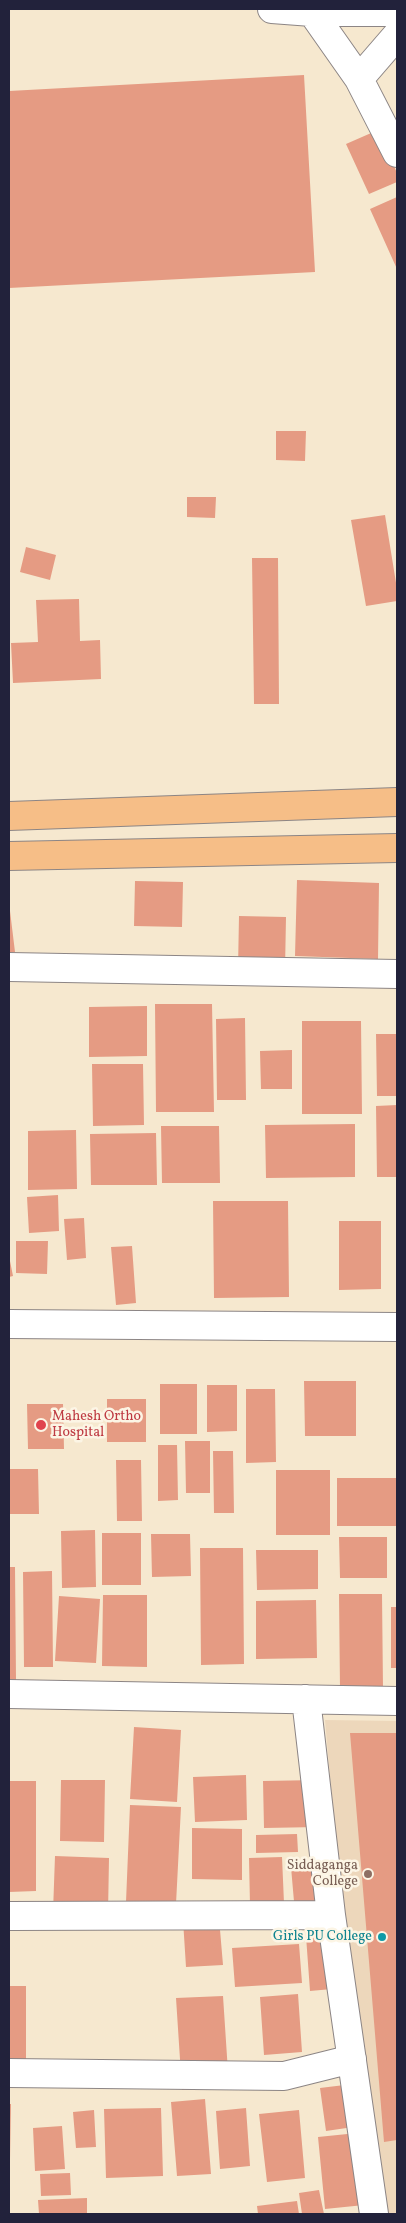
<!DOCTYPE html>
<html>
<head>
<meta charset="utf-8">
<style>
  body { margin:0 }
  #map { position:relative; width:406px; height:2223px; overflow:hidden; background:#f6e8cf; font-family:Vollkorn,serif }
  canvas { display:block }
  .frame { position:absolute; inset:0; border:10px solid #22223b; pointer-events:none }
</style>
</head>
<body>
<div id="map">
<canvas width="406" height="2223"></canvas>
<div class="frame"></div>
</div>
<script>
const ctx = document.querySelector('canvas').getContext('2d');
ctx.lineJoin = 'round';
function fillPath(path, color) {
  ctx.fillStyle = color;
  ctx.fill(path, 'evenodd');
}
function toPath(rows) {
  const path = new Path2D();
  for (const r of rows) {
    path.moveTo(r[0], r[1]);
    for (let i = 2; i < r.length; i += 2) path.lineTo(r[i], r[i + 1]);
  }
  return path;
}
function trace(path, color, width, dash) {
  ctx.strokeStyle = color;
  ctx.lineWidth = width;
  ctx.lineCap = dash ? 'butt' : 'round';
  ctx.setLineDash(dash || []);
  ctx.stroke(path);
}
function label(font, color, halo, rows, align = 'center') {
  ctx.font = font + ' Vollkorn,serif';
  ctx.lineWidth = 5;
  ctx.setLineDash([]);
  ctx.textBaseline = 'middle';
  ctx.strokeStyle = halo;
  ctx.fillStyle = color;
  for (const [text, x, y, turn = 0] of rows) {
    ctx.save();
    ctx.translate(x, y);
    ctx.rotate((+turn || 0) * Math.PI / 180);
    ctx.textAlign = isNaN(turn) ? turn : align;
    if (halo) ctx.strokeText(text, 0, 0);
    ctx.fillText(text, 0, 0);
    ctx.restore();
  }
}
fillPath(toPath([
  [325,1720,397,1721,397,2214,385,2214,352,2027]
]), '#edd7bb');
fillPath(toPath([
  [304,75,315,272,9,288,9,91],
  [378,130,397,173,397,182,369,194,346,144],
  [397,197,397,269,370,209],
  [276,431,306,431,305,461,276,460],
  [187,497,216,497,215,518,187,517],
  [385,515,397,589,397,601,366,606,351,520],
  [26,547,56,555,50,580,20,572],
  [252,558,278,558,279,704,254,704],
  [79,599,80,641,100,640,101,679,13,683,11,643,38,642,36,600],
  [297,880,379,883,378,959,295,956],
  [135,881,183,882,182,927,134,926],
  [9,911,10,911,15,952,9,952],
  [239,916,286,917,285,970,238,969],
  [155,1004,212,1004,214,1112,156,1112],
  [147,1006,147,1056,89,1057,89,1007],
  [245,1018,246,1100,217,1100,216,1019],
  [302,1021,361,1021,362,1114,302,1114],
  [376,1034,397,1034,397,1096,377,1096],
  [292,1050,292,1089,261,1089,260,1051],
  [92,1064,143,1064,144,1125,93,1126],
  [397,1105,397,1177,377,1177,376,1106],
  [355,1124,355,1177,266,1178,265,1125],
  [161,1126,219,1126,220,1183,162,1183],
  [76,1130,77,1189,28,1190,28,1131],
  [156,1133,157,1185,91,1185,90,1134],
  [58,1195,59,1231,29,1233,27,1197],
  [213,1201,288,1201,289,1297,214,1298],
  [84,1218,86,1258,67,1260,64,1219],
  [339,1221,381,1221,381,1289,339,1290],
  [16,1241,48,1241,47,1274,16,1273],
  [132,1246,136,1303,116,1305,111,1247],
  [9,1256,13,1276,9,1277],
  [304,1381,356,1381,356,1436,305,1436],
  [160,1384,197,1384,197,1434,160,1434],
  [207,1385,237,1385,237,1431,207,1432],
  [246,1389,275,1389,276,1462,246,1463],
  [107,1399,146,1399,146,1442,107,1442],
  [27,1404,63,1404,64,1449,28,1449],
  [185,1441,210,1441,210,1493,186,1493],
  [158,1445,177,1445,178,1500,158,1501],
  [213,1451,233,1451,234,1513,214,1513],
  [116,1460,141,1460,142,1521,117,1521],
  [9,1469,38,1469,39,1514,9,1514],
  [276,1470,330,1470,330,1535,276,1535],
  [337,1478,397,1478,397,1526,337,1526],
  [95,1530,96,1587,62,1588,61,1531],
  [102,1533,141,1533,141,1585,102,1585],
  [151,1534,190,1534,191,1576,152,1577],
  [339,1537,387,1537,387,1578,340,1578],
  [200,1548,243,1548,244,1664,201,1665],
  [256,1550,318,1550,318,1589,257,1590],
  [9,1567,15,1567,16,1680,9,1680],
  [52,1571,53,1667,24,1667,23,1572],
  [339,1594,382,1594,383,1689,340,1689],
  [103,1595,147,1595,147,1667,102,1666],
  [59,1596,100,1599,96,1663,55,1661],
  [316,1600,317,1658,256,1659,256,1601],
  [391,1607,397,1607,397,1668,391,1668],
  [134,1727,181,1730,177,1802,130,1799],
  [350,1733,397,1733,397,2140,384,2142],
  [246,1775,247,1820,195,1822,193,1777],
  [61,1780,105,1780,104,1842,60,1841],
  [318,1780,318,1827,264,1828,263,1781],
  [9,1781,36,1781,36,1891,9,1892],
  [130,1805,181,1807,176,1904,126,1902],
  [192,1828,242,1829,242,1880,192,1879],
  [297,1834,298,1852,256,1853,256,1835],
  [55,1856,109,1858,108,1914,53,1912],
  [282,1857,284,1903,250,1905,249,1858],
  [329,1864,333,1909,295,1913,291,1867],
  [219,1918,223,1965,186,1967,183,1920],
  [339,1933,343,1988,310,1991,306,1936],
  [299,1944,302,1983,235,1987,232,1948],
  [9,1986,26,1986,26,2062,9,2062],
  [298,1994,302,2052,264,2055,260,1997],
  [223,1996,229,2087,182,2090,176,1998],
  [361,2083,367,2125,326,2131,320,2088],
  [205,2099,211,2174,177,2176,171,2102],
  [9,2104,11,2104,10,2160,9,2160],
  [161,2108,163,2176,106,2178,104,2109],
  [246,2108,250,2166,220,2169,216,2111],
  [94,2110,96,2147,76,2148,73,2112],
  [299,2110,305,2178,267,2182,259,2114],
  [62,2126,65,2169,35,2171,33,2128],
  [367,2132,374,2204,325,2209,318,2137],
  [70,2173,71,2195,41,2196,40,2174],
  [319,2190,324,2214,302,2214,299,2193],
  [87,2198,87,2214,39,2214,38,2200],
  [297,2201,299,2214,258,2214,257,2206]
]), '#e59b83');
const minor = toPath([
  [272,9,312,12,397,12],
  [312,12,359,79,397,153],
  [359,79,397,35],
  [9,967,397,974],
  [9,1324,397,1327],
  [9,1694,397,1701],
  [331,1915,374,2214],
  [9,1916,331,1915,306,1699],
  [9,2073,284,2076,352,2059]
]);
const major = toPath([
  [9,816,397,802],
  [9,856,397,848]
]);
trace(minor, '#8c8585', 30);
trace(major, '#8c8585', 30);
trace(minor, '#fff', 28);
trace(major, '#f6be87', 28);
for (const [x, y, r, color] of [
  [41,1425,6,"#e0444e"],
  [368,1874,5,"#8d6e63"],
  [382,1937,5,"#0f9aa8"]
]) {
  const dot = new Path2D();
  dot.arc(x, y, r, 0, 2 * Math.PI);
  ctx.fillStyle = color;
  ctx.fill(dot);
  trace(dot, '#fcf5e5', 2);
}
label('14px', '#be3a42', '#fcf5e5', [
  ["Mahesh Ortho",52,1417],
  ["Hospital",52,1433]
], 'left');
label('14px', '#785e54', '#fcf5e5', [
  ["Siddaganga",358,1866],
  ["College",358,1882]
], 'right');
label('14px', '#0d838f', '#fcf5e5', [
  ["Girls PU College",372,1937]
], 'right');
</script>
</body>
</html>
